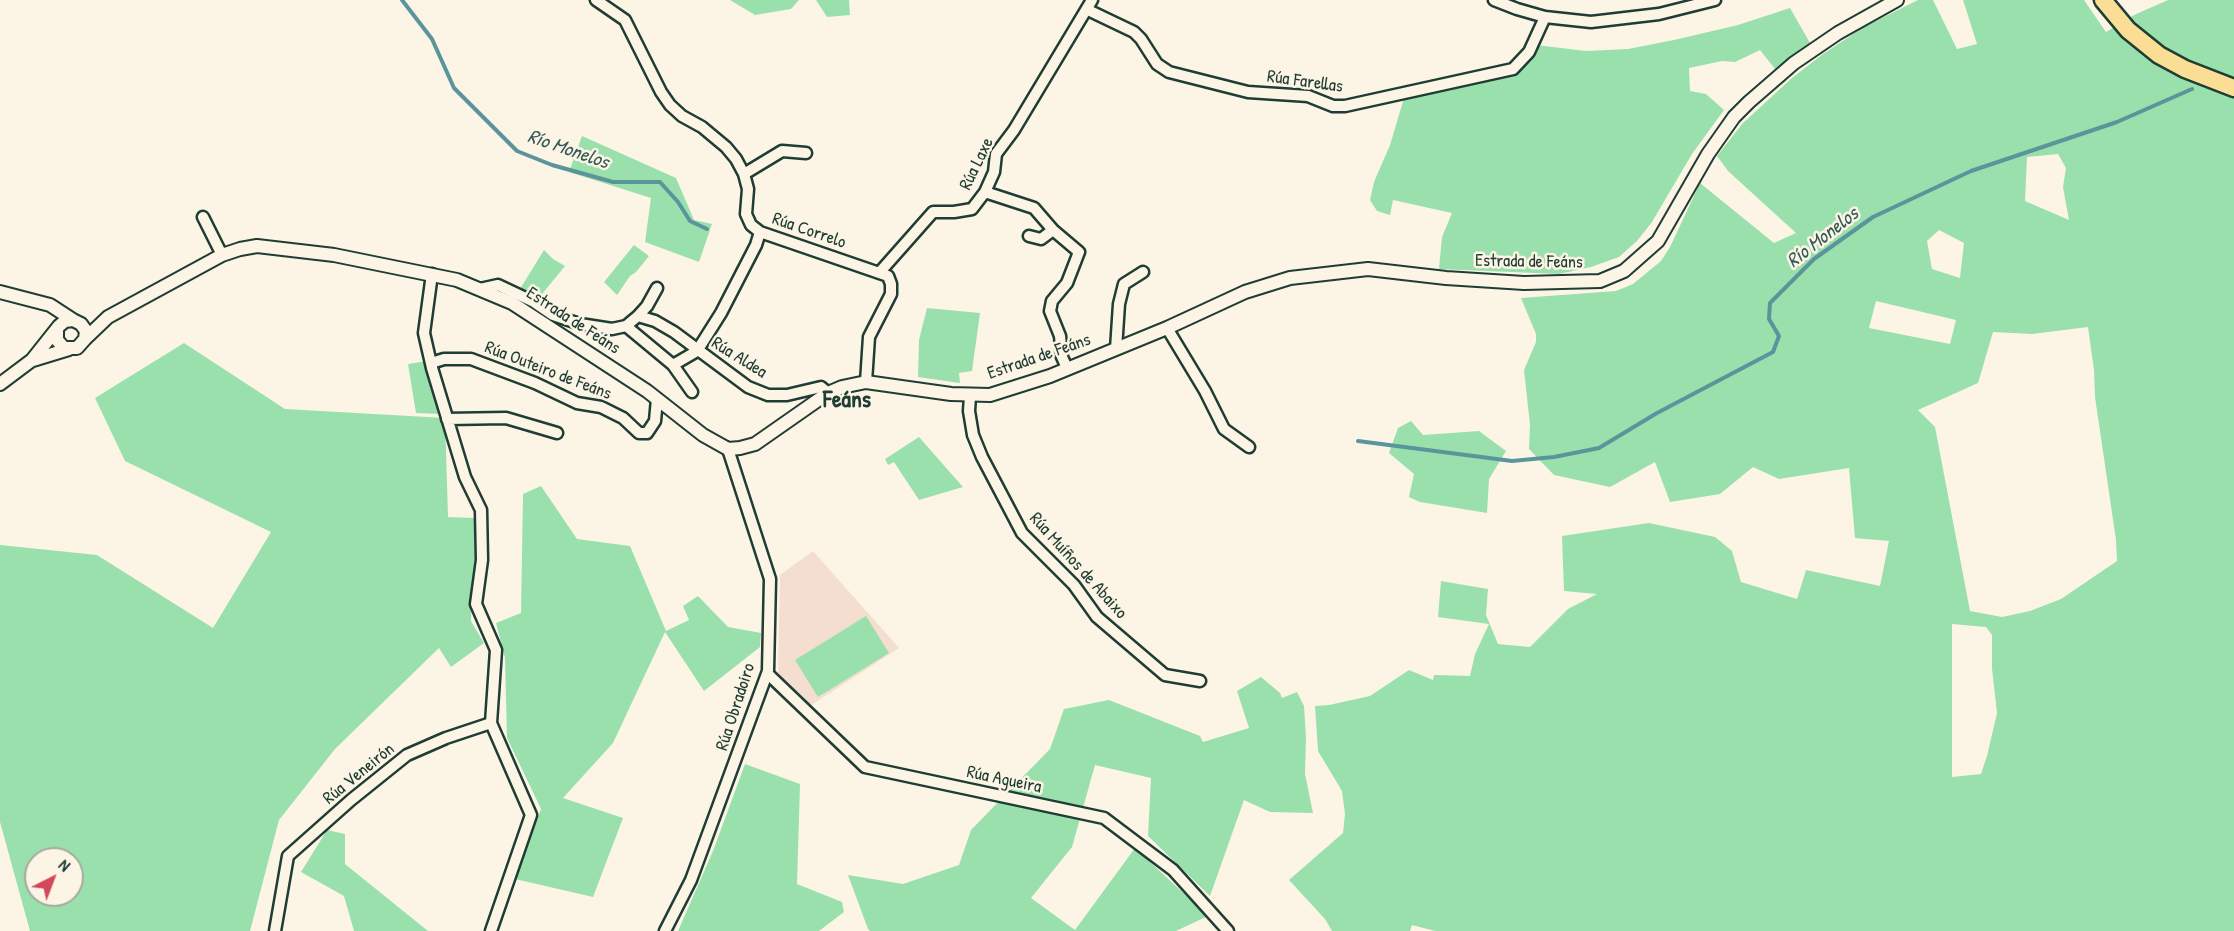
<!DOCTYPE html>
<html>
<head>
<meta charset="utf-8">
<style>
  body { margin:0 }
  #map { position:relative; width:2234px; height:931px; overflow:hidden; background:#fcf5e5; font-family:"Patrick Hand",sans-serif }
  canvas { display:block }
  .north { position:absolute; left:24px; top:847px; width:60px; height:60px; box-sizing:border-box; background:#fcf5e5; border:2px solid #a4ab9e; border-radius:50%; rotate:42deg; font-size:16px; font-weight:700; line-height:24px; text-align:center; color:#1f3d34 }
  .north::after { content:''; display:block; margin:auto; width:21px; height:27px; background:#d1495b; clip-path:polygon(50% 0,100% 100%,50% 72%,0 100%) }
</style>
</head>
<body>
<div id="map">
<canvas width="2234" height="931"></canvas>
<div class="north">N</div>
</div>
<script>
const ctx = document.querySelector('canvas').getContext('2d');
ctx.lineJoin = 'round';
function fillPath(path, color) {
  ctx.fillStyle = color;
  ctx.fill(path, 'evenodd');
}
function toPath(rows) {
  const path = new Path2D();
  for (const r of rows) {
    path.moveTo(r[0], r[1]);
    for (let i = 2; i < r.length; i += 2) path.lineTo(r[i], r[i + 1]);
  }
  return path;
}
function trace(path, color, width, dash) {
  ctx.strokeStyle = color;
  ctx.lineWidth = width;
  ctx.lineCap = dash ? 'butt' : 'round';
  ctx.setLineDash(dash || []);
  ctx.stroke(path);
}
function label(font, color, halo, rows, align = 'center') {
  ctx.font = font + ' "Patrick Hand",sans-serif';
  ctx.lineWidth = 5;
  ctx.setLineDash([]);
  ctx.textBaseline = 'middle';
  ctx.strokeStyle = halo;
  ctx.fillStyle = color;
  for (const [text, x, y, turn = 0] of rows) {
    ctx.save();
    ctx.translate(x, y);
    ctx.rotate((+turn || 0) * Math.PI / 180);
    ctx.textAlign = isNaN(turn) ? turn : align;
    if (halo) ctx.strokeText(text, 0, 0);
    ctx.fillText(text, 0, 0);
    ctx.restore();
  }
}
fillPath(toPath([
  [813,551,899,648,810,706,778,673,780,575]
]), '#f4ded0');
fillPath(toPath([
  [730,0,799,0,791,9,755,15],
  [816,0,849,0,850,15,827,17],
  [1918,0,1933,0,1957,49,1977,44,1963,0,2084,0,2106,32,2134,15,2168,0,2234,0,2234,931,1435,931,1412,925,1410,931,1332,931,1325,919,1289,880,1343,833,1345,814,1342,791,1318,751,1315,706,1329,705,1370,696,1409,670,1433,680,1434,675,1470,676,1475,654,1489,624,1438,617,1441,581,1488,589,1486,615,1498,644,1530,647,1568,609,1597,594,1564,591,1562,536,1649,523,1715,537,1732,551,1741,582,1797,599,1806,570,1880,586,1889,541,1855,538,1849,468,1779,479,1753,467,1720,494,1670,502,1655,462,1610,487,1554,475,1529,449,1530,425,1524,370,1536,342,1536,334,1521,298,1616,291,1633,284,1661,261,1670,247,1700,183,1774,243,1796,233,1728,171,1717,156,1743,123,1792,78,1823,54,1864,27],
  [2058,154,2066,168,2063,187,2069,220,2025,201,2027,157],
  [1939,230,1964,243,1960,278,1932,269,1927,241],
  [1876,301,1956,320,1950,344,1869,328],
  [2088,327,2094,370,2095,397,2116,540,2117,561,2061,599,2030,611,2002,617,1970,611,1935,427,1918,410,1978,383,1993,332,2032,334],
  [1952,624,1986,627,1992,635,1992,669,1997,713,1987,756,1981,774,1952,777],
  [1790,8,1810,43,1775,69,1760,50,1735,62,1722,61,1689,68,1690,91,1706,94,1724,110,1692,154,1652,222,1637,241,1619,257,1591,267,1559,274,1439,269,1442,237,1452,213,1393,200,1390,215,1377,211,1370,200,1374,182,1390,145,1404,98,1515,72,1525,64,1536,45,1586,51,1628,49,1674,40,1738,25],
  [582,136,676,178,694,220,712,224,699,262,645,242,651,198,569,172],
  [634,245,649,256,636,272,630,276,617,295,604,282],
  [544,250,553,259,565,266,538,299,520,289],
  [927,308,980,313,972,371,959,373,960,383,918,377,919,340],
  [184,343,285,409,445,418,448,517,475,518,477,559,472,587,471,621,484,643,451,667,439,648,335,749,279,820,250,931,30,931,0,822,0,545,97,555,213,628,271,532,125,461,95,398],
  [36,859,72,859,72,895,36,895],
  [427,361,441,414,416,413,408,364],
  [1411,421,1423,435,1479,431,1506,451,1489,479,1487,513,1420,502,1409,497,1414,474,1389,453,1398,428],
  [919,437,963,487,919,500,894,462,888,465,885,459],
  [541,486,577,539,630,546,666,631,689,620,683,606,698,596,728,627,761,633,760,647,704,691,665,632,613,743,563,798,623,818,593,897,515,879,541,809,507,738,505,658,496,623,521,613,523,494],
  [866,616,889,653,818,697,795,660],
  [1261,677,1280,693,1282,698,1297,692,1304,706,1306,737,1305,774,1313,813,1270,812,1244,800,1210,896,1148,836,1151,778,1095,765,1072,847,1031,898,1075,930,1135,848,1208,916,1176,931,870,931,868,929,848,875,903,884,959,865,971,830,1050,749,1064,709,1109,700,1200,736,1203,742,1249,728,1237,691],
  [745,764,800,784,797,884,842,902,844,912,819,931,678,931,713,851],
  [327,830,345,834,345,864,428,931,354,931,344,896,301,872]
]), '#9ae0ad');
trace(toPath([
  [402,0,432,39,454,88,517,151,552,165,613,182,660,182,678,202,690,221,707,229],
  [1358,441,1512,461,1554,457,1599,448,1657,413,1773,352,1779,336,1769,319,1770,303,1814,259,1873,217,1971,171,2117,122,2192,89]
]), '#5b959c', 4);
const minor = toPath([
  [596,0,625,20,661,92,670,105,682,116,702,127,726,147,736,159,744,174,748,189,746,214,751,225,760,232,888,276,891,284,891,294,869,337,866,382],
  [1494,0,1517,9,1545,17,1591,22,1659,14,1715,0],
  [1088,10,1134,32,1141,39,1157,64,1169,72,1248,92,1308,96,1333,106,1345,106,1513,69,1529,52,1545,17],
  [744,174,782,151,806,153],
  [985,192,1034,208,1053,230,1079,252,1067,283,1052,301,1050,311,1060,336,1062,357,1067,368],
  [203,217,222,255],
  [1029,236,1041,239,1053,230],
  [879,273,933,212,954,212,972,209,985,192,994,172,996,154,1014,130,1092,0],
  [432,274,424,333,432,368,465,477,481,510,482,560,476,604,496,650,491,723,531,815,491,931],
  [480,289,498,285,534,302,553,315,580,324,612,329,626,326,638,316,647,306,657,288],
  [638,316,655,321,674,332,748,387,768,395,787,395,821,387,828,393],
  [626,326,673,365,692,392],
  [1167,328,1205,391,1224,429,1249,447],
  [1116,349,1119,304,1124,284,1143,272],
  [431,363,444,359,471,359,535,383,577,403,601,407,623,418,639,433,647,433,655,421,657,399],
  [673,365,697,351,721,313,756,245,760,232],
  [970,396,969,411,973,435,982,457,1022,533,1074,585,1097,617,1165,675,1200,681],
  [447,419,506,418,557,433],
  [768,674,865,767,1104,818,1173,870,1228,931],
  [275,931,288,856,351,800,407,755,446,738,491,723],
  [665,931,691,880,768,671,770,579,728,449]
]);
const tertiary = toPath([
  [0,292,50,305,73,320],
  [85,339,108,317,222,255,240,249,257,246,334,255,457,280,512,303,647,391,703,435,728,449,740,448,755,444,828,393,842,387,866,382,951,394,990,395,1050,376,1167,328,1245,292,1290,278,1368,269,1446,278,1524,283,1600,281,1624,271,1658,241,1708,154,1734,117,1749,102,1794,63,1838,33,1897,0],
  [33,360,69,349],
  [0,384,32,360,59,326,65,321,73,320,81,324,86,331,85,339,77,348,64,348,57,340,57,330]
]);
const primary = toPath([
  [2103,0,2128,30,2159,55,2185,69,2234,88]
]);
trace(minor, '#1f3d34', 15);
trace(tertiary, '#1f3d34', 16);
trace(primary, '#1f3d34', 21);
trace(minor, '#fcf5e5', 10);
trace(tertiary, '#fcf5e5', 12);
trace(primary, '#fbde96', 16);
label('18px', '#1f3d34', '#fcf5e5', [
  ["Rúa Farellas",1305,82,8],
  ["Rúa Laxe",977,164,-64],
  ["Rúa Correlo",809,231,19],
  ["Estrada de Feáns",1529,262,1],
  ["Estrada de Feáns",573,321,33],
  ["Estrada de Feáns",1039,357,-19],
  ["Rúa Aldea",739,358,32],
  ["Rúa Outeiro de Feáns",548,371,21],
  ["Rúa Muíños de Abaixo",1078,566,48],
  ["Rúa Obradoiro",736,707,-72],
  ["Rúa Veneirón",359,774,-39],
  ["Rúa Agueira",1004,780,12]
]);
label('italic 20px', '#335a57', '#fcf5e5', [
  ["Río Monelos",568,150,19],
  ["Río Monelos",1823,238,-38]
]);
label('bold 24px', '#1f3d34', '#fcf5e5', [
  ["Feáns",847,401]
]);
</script>
</body>
</html>
